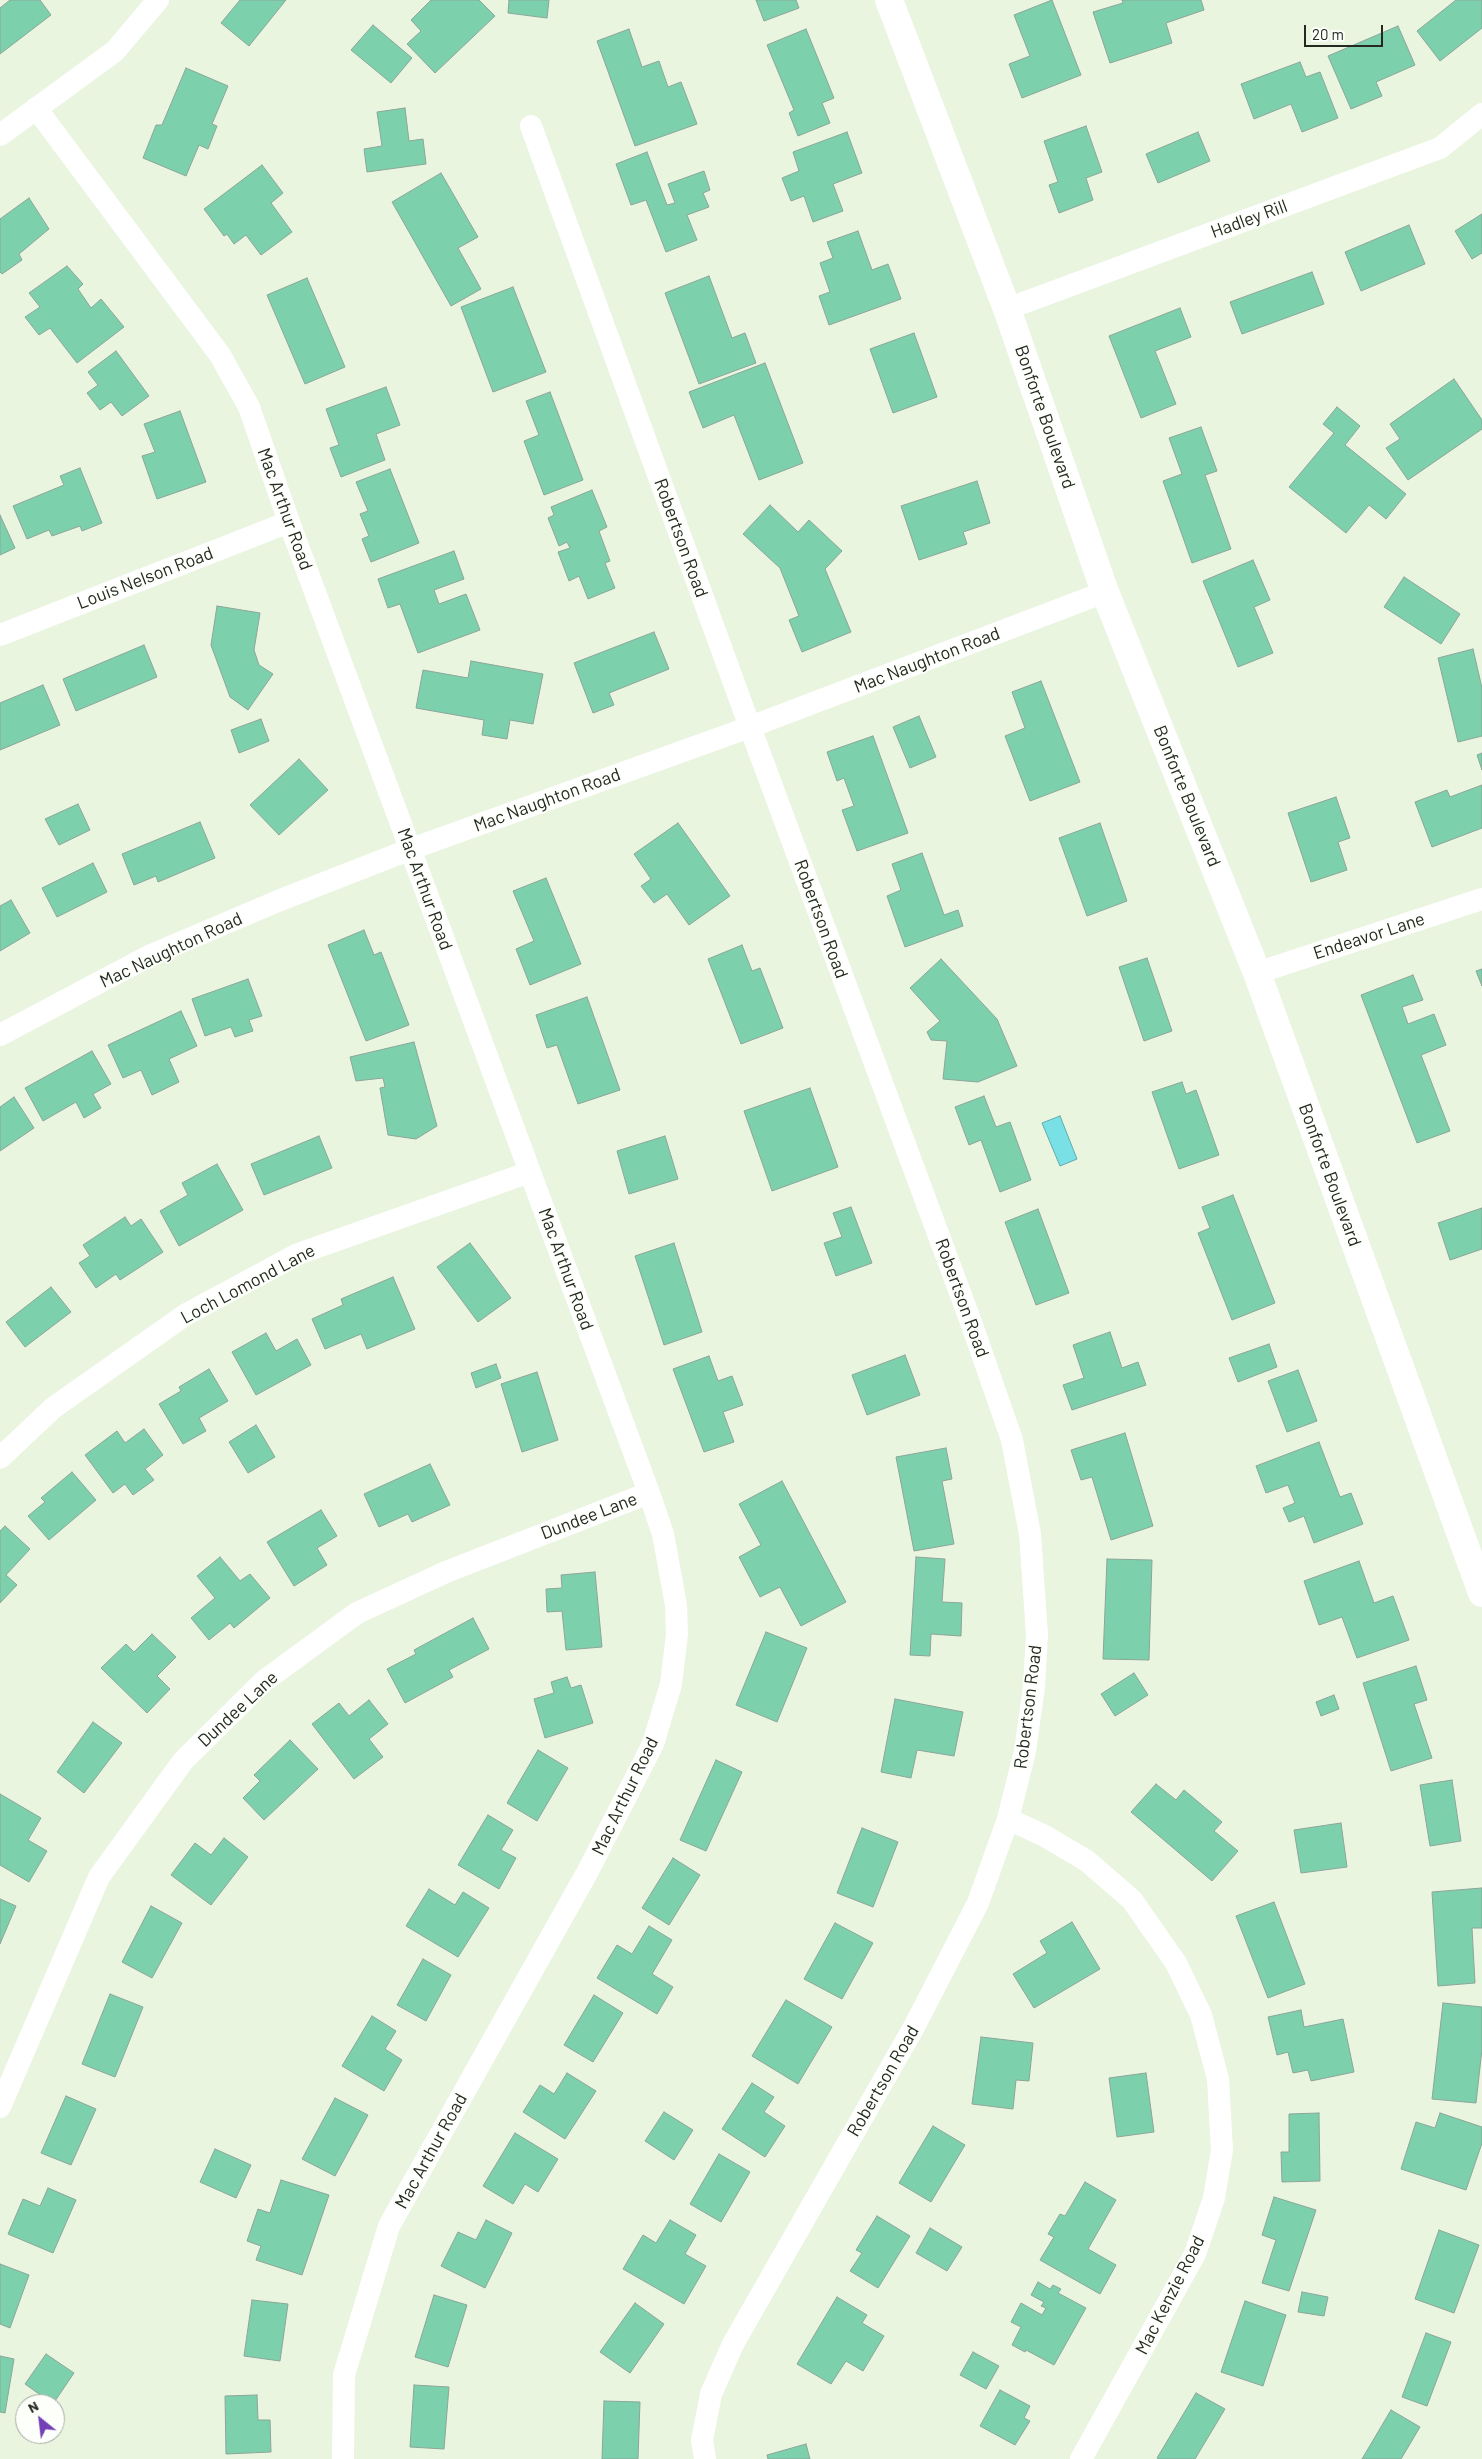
<!DOCTYPE html>
<html>
<head>
<meta charset="utf-8">
<style>
  body { margin:0 }
  #map { position:relative; width:1482px; height:2459px; overflow:hidden; background:#e9f5df; font-family:Barlow,sans-serif }
  canvas { display:block }
  .north { position:absolute; left:15px; top:2394px; width:50px; height:50px; box-sizing:border-box; background:#fcfffa; border:1px solid #a6a9a3; border-radius:50%; rotate:331deg; font-size:14px; font-weight:700; line-height:20px; text-align:center; color:#252921 }
  .north::after { content:''; display:block; margin:auto; width:18px; height:22px; background:#7440b7; clip-path:polygon(50% 0,100% 100%,50% 72%,0 100%) }
  .scale { position:absolute; left:1304px; top:25px; width:79px; height:22px; box-sizing:border-box; border:2px solid #252921; border-top:0; padding-left:6px; font-size:15px; line-height:18px; white-space:nowrap; color:#252921; -webkit-text-stroke:4px #fcfffa; paint-order:stroke }
</style>
</head>
<body>
<div id="map">
<canvas width="1482" height="2459"></canvas>
<div class="north">N</div>
<div class="scale">20 m</div>
</div>
<script>
const ctx = document.querySelector('canvas').getContext('2d');
ctx.lineJoin = 'round';
function fillPath(path, color) {
  ctx.fillStyle = color;
  ctx.fill(path, 'evenodd');
}
function toPath(rows) {
  const path = new Path2D();
  for (const r of rows) {
    path.moveTo(r[0], r[1]);
    for (let i = 2; i < r.length; i += 2) path.lineTo(r[i], r[i + 1]);
  }
  return path;
}
function trace(path, color, width, dash) {
  ctx.strokeStyle = color;
  ctx.lineWidth = width;
  ctx.lineCap = dash ? 'butt' : 'round';
  ctx.setLineDash(dash || []);
  ctx.stroke(path);
}
function label(font, color, halo, rows, align = 'center') {
  ctx.font = font + ' Barlow,sans-serif';
  ctx.lineWidth = 4;
  ctx.setLineDash([]);
  ctx.textBaseline = 'middle';
  ctx.strokeStyle = halo;
  ctx.fillStyle = color;
  for (const [text, x, y, turn = 0] of rows) {
    ctx.save();
    ctx.translate(x, y);
    ctx.rotate((+turn || 0) * Math.PI / 180);
    ctx.textAlign = isNaN(turn) ? turn : align;
    if (halo) ctx.strokeText(text, 0, 0);
    ctx.fillText(text, 0, 0);
    ctx.restore();
  }
}
const water = toPath([
  [1060,1116,1077,1159,1060,1166,1042,1123,1060,1116]
]);
fillPath(water, '#79e1e5');
trace(water, '#60aaaa', 1);
const building = toPath([
  [10,0,40,0,51,15,0,54,0,8,10,0],
  [240,0,286,0,249,46,221,23,240,0],
  [431,0,479,0,495,16,435,73,407,44,421,31,411,20,431,0],
  [509,0,549,0,547,18,508,13,509,0],
  [756,0,796,0,799,8,764,21,756,0],
  [1052,0,1081,75,1022,98,1009,64,1030,56,1014,15,1052,0],
  [1122,0,1201,0,1204,10,1166,23,1172,43,1110,63,1093,12,1123,3,1122,0],
  [1456,0,1482,0,1482,28,1440,61,1417,31,1456,0],
  [373,25,412,58,391,83,351,50,373,25],
  [1398,26,1415,65,1376,82,1382,96,1351,109,1328,56,1398,26],
  [629,29,642,67,659,61,668,87,681,82,697,124,635,146,597,41,629,29],
  [806,29,834,98,822,103,830,123,798,136,789,113,794,110,767,45,806,29],
  [1300,62,1306,77,1320,72,1338,118,1302,132,1291,104,1254,119,1241,84,1300,62],
  [186,68,228,86,212,124,217,126,208,149,199,145,186,176,143,158,156,125,162,125,186,68],
  [405,108,409,141,423,139,426,164,367,172,364,149,382,146,377,112,405,108],
  [1086,126,1102,172,1086,178,1093,200,1059,213,1049,185,1058,182,1044,141,1086,126],
  [847,132,862,173,833,184,843,211,813,222,804,196,791,201,782,178,799,171,793,152,847,132],
  [1198,132,1210,161,1158,183,1146,154,1198,132],
  [647,152,667,205,675,203,668,184,704,171,710,190,703,193,709,207,687,215,697,240,666,252,646,200,631,205,616,164,647,152],
  [262,165,283,193,271,203,292,232,261,255,246,235,234,244,227,234,224,236,204,209,262,165],
  [441,173,478,237,458,248,481,289,451,306,392,202,441,173],
  [29,198,49,229,19,254,22,260,2,274,0,272,0,219,29,198],
  [1482,214,1482,253,1472,259,1455,231,1482,214],
  [1409,225,1425,264,1361,291,1345,252,1409,225],
  [858,231,872,270,888,264,901,299,829,325,819,296,830,292,820,263,833,258,827,242,858,231],
  [67,266,83,284,78,289,91,308,101,299,124,327,77,363,50,328,39,335,25,317,40,307,29,293,67,266],
  [1312,272,1324,304,1242,334,1230,302,1312,272],
  [709,276,732,338,745,333,756,363,699,384,665,293,709,276],
  [307,278,345,367,305,384,267,295,307,278],
  [513,287,546,372,493,392,461,307,513,287],
  [1180,308,1191,337,1155,351,1176,404,1141,418,1109,336,1180,308],
  [914,333,937,397,893,413,870,349,914,333],
  [116,351,149,396,122,416,111,402,100,410,87,393,98,385,88,372,116,351],
  [765,363,803,463,759,480,734,415,703,428,689,392,765,363],
  [1454,379,1482,420,1482,429,1408,480,1386,448,1400,439,1390,424,1454,379],
  [386,387,400,425,376,434,385,460,341,477,330,448,339,445,326,409,386,387],
  [550,392,583,480,544,495,524,441,539,435,526,401,550,392],
  [1337,407,1360,426,1345,445,1406,494,1386,519,1369,505,1346,533,1289,487,1334,433,1323,424,1337,407],
  [180,411,206,482,157,499,142,456,155,452,144,424,180,411],
  [1201,427,1217,471,1205,475,1231,549,1192,563,1163,481,1182,474,1169,438,1201,427],
  [80,468,102,523,82,531,80,526,52,536,49,530,27,539,13,506,64,485,60,476,80,468],
  [390,469,419,543,371,562,362,539,369,536,360,514,368,511,356,482,390,469],
  [977,481,990,523,963,532,967,544,919,560,901,506,977,481],
  [592,490,607,527,599,531,610,561,605,563,615,588,588,599,579,576,569,581,558,552,570,548,567,542,559,546,548,518,554,515,551,507,592,490],
  [770,505,798,532,809,520,842,551,825,569,851,632,802,652,789,620,799,616,780,568,743,534,770,505],
  [0,515,15,548,0,555,0,515],
  [454,551,464,579,434,590,439,604,466,594,480,630,418,653,400,604,388,608,378,579,454,551],
  [1253,560,1270,600,1254,607,1273,653,1238,667,1203,581,1253,560],
  [1404,577,1460,614,1441,644,1384,607,1404,577],
  [217,606,260,613,254,650,259,665,273,674,248,710,230,697,211,645,217,606],
  [654,632,669,669,609,693,614,705,593,713,574,663,654,632],
  [144,645,157,677,76,711,63,679,144,645],
  [1473,649,1482,688,1482,736,1458,742,1438,658,1473,649],
  [471,661,543,674,533,724,510,720,507,739,482,735,484,720,416,708,423,670,468,678,471,661],
  [1041,681,1080,782,1030,801,1005,736,1025,728,1012,692,1041,681],
  [43,685,60,725,0,750,0,703,43,685],
  [919,716,936,757,910,768,893,727,919,716],
  [261,719,269,741,239,753,231,730,261,719],
  [873,736,908,833,857,851,842,810,854,806,844,778,837,781,827,752,873,736],
  [1482,753,1482,770,1477,755,1482,753],
  [299,759,328,790,279,835,250,805,299,759],
  [1482,785,1482,828,1432,847,1415,802,1447,790,1450,797,1482,785],
  [1336,797,1350,838,1338,842,1347,870,1311,882,1288,813,1336,797],
  [78,804,90,830,59,845,45,819,78,804],
  [200,822,215,858,158,882,156,876,134,885,122,854,200,822],
  [678,823,730,896,689,925,667,894,654,903,641,886,651,879,634,854,678,823],
  [1100,823,1127,901,1087,916,1059,838,1100,823],
  [922,853,944,915,958,910,963,926,905,947,887,896,901,890,892,864,922,853],
  [93,863,107,892,57,917,42,888,93,863],
  [546,878,581,964,530,985,516,949,534,941,513,891,546,878],
  [11,900,30,933,0,951,0,906,11,900],
  [364,930,374,955,381,952,409,1025,366,1041,328,945,364,930],
  [742,945,752,971,760,968,783,1028,741,1044,708,959,742,945],
  [1147,958,1172,1031,1144,1041,1119,967,1147,958],
  [941,959,997,1019,1017,1066,978,1082,943,1079,947,1041,931,1040,927,1032,940,1021,910,988,941,959],
  [1482,969,1482,986,1476,971,1482,969],
  [1413,975,1423,1000,1402,1007,1408,1024,1434,1014,1446,1045,1421,1055,1450,1131,1417,1143,1361,995,1413,975],
  [248,979,262,1016,249,1020,253,1031,235,1037,231,1027,205,1036,192,999,248,979],
  [587,997,620,1090,578,1104,557,1045,547,1048,536,1015,587,997],
  [181,1011,197,1046,169,1059,179,1082,152,1095,141,1070,123,1078,108,1045,181,1011],
  [414,1042,437,1126,416,1139,388,1135,380,1088,385,1087,383,1078,356,1081,350,1057,414,1042],
  [92,1051,111,1084,93,1094,101,1108,84,1118,76,1102,43,1121,25,1088,92,1051],
  [1182,1082,1186,1094,1196,1090,1219,1155,1179,1169,1152,1092,1182,1082],
  [810,1088,838,1167,772,1191,744,1111,810,1088],
  [984,1096,996,1127,1010,1122,1031,1180,1000,1192,981,1140,969,1145,955,1107,984,1096],
  [14,1097,34,1128,0,1151,0,1107,14,1097],
  [319,1136,332,1168,264,1195,251,1164,319,1136],
  [665,1136,678,1179,629,1194,617,1151,665,1136],
  [217,1164,243,1210,179,1246,160,1211,188,1195,182,1183,217,1164],
  [1233,1195,1275,1303,1232,1320,1198,1233,1210,1228,1202,1207,1233,1195],
  [851,1207,872,1263,836,1276,824,1243,842,1237,833,1213,851,1207],
  [1482,1208,1482,1249,1450,1260,1438,1223,1482,1208],
  [1038,1209,1069,1293,1036,1305,1005,1222,1038,1209],
  [125,1217,131,1226,141,1219,163,1252,120,1280,116,1274,96,1288,79,1263,90,1256,83,1245,125,1217],
  [470,1243,511,1298,478,1322,437,1267,470,1243],
  [674,1243,702,1332,664,1345,635,1256,674,1243],
  [393,1277,415,1329,367,1349,361,1334,325,1349,312,1319,343,1305,341,1299,393,1277],
  [51,1287,71,1312,25,1347,6,1322,51,1287],
  [1110,1332,1122,1368,1138,1362,1146,1385,1072,1410,1063,1385,1084,1378,1073,1345,1110,1332],
  [266,1333,276,1351,297,1339,311,1365,256,1395,232,1352,266,1333],
  [1269,1344,1277,1367,1238,1382,1229,1358,1269,1344],
  [905,1355,920,1395,867,1415,852,1375,905,1355],
  [709,1356,718,1381,732,1376,743,1405,723,1412,734,1442,704,1452,673,1369,709,1356],
  [496,1364,501,1378,476,1388,471,1373,496,1364],
  [209,1369,228,1401,199,1418,206,1431,183,1444,159,1404,181,1391,179,1387,209,1369],
  [1298,1370,1317,1421,1287,1432,1268,1381,1298,1370],
  [537,1372,558,1440,522,1452,501,1384,537,1372],
  [256,1425,275,1457,248,1473,229,1442,256,1425],
  [144,1429,163,1455,145,1469,154,1480,133,1495,125,1484,113,1493,85,1455,117,1431,125,1443,144,1429],
  [1125,1433,1153,1526,1111,1540,1092,1477,1081,1480,1071,1450,1125,1433],
  [1319,1442,1340,1497,1351,1493,1363,1524,1314,1543,1304,1516,1289,1522,1283,1508,1295,1503,1288,1485,1266,1493,1256,1466,1319,1442],
  [946,1448,952,1479,942,1481,954,1544,914,1551,896,1457,946,1448],
  [430,1464,450,1505,412,1522,408,1514,379,1527,364,1494,430,1464],
  [72,1472,96,1500,49,1540,28,1516,45,1502,41,1498,72,1472],
  [782,1481,846,1602,801,1626,780,1587,760,1597,739,1557,761,1545,739,1504,782,1481],
  [321,1510,337,1536,317,1548,327,1565,294,1586,267,1542,321,1510],
  [5,1526,30,1549,6,1575,17,1585,0,1603,0,1531,5,1526],
  [220,1557,240,1581,250,1574,270,1598,234,1628,230,1623,209,1640,191,1618,215,1598,197,1576,220,1557],
  [916,1557,945,1559,942,1602,962,1603,961,1636,931,1634,930,1656,910,1655,916,1557],
  [1107,1559,1152,1560,1149,1660,1103,1659,1107,1559],
  [1359,1561,1374,1603,1393,1596,1409,1640,1357,1658,1342,1617,1319,1625,1304,1581,1359,1561],
  [595,1572,602,1647,566,1650,562,1611,547,1612,546,1589,562,1588,561,1575,595,1572],
  [473,1618,489,1649,449,1670,453,1677,405,1703,387,1669,416,1654,414,1650,473,1618],
  [766,1632,807,1648,777,1722,736,1705,766,1632],
  [152,1634,176,1657,157,1676,170,1689,147,1713,101,1668,126,1644,134,1652,152,1634],
  [1416,1666,1427,1700,1414,1704,1432,1758,1391,1771,1363,1683,1416,1666],
  [1134,1673,1148,1695,1115,1716,1101,1694,1134,1673],
  [567,1677,571,1688,581,1685,593,1723,545,1738,534,1699,554,1693,551,1682,567,1677],
  [1334,1695,1339,1709,1321,1716,1316,1702,1334,1695],
  [895,1699,963,1712,954,1756,917,1750,911,1778,881,1772,895,1699],
  [369,1700,388,1724,369,1739,383,1757,354,1779,312,1724,339,1703,349,1716,369,1700],
  [93,1722,122,1743,84,1793,57,1772,93,1722],
  [290,1740,318,1769,264,1820,243,1798,260,1781,254,1775,290,1740],
  [538,1750,568,1768,537,1821,507,1803,538,1750],
  [716,1760,742,1772,706,1851,680,1840,716,1760],
  [1452,1780,1461,1841,1430,1846,1420,1785,1452,1780],
  [1156,1784,1176,1800,1184,1790,1222,1822,1214,1831,1238,1851,1212,1881,1131,1812,1156,1784],
  [0,1794,41,1818,28,1840,47,1851,29,1882,0,1865,0,1794],
  [488,1815,513,1830,501,1850,516,1858,499,1889,458,1865,488,1815],
  [1341,1823,1347,1867,1301,1873,1294,1830,1341,1823],
  [862,1828,898,1842,873,1907,837,1893,862,1828],
  [224,1838,248,1857,211,1905,171,1875,195,1843,211,1855,224,1838],
  [673,1858,700,1875,669,1925,642,1908,673,1858],
  [1482,1888,1482,1928,1472,1928,1475,1983,1438,1986,1432,1892,1482,1888],
  [429,1889,455,1905,463,1892,489,1908,458,1957,406,1926,429,1889],
  [0,1899,16,1906,0,1944,0,1899],
  [1274,1902,1305,1984,1268,1998,1236,1916,1274,1902],
  [151,1906,182,1923,152,1978,122,1962,151,1906],
  [1072,1922,1100,1969,1034,2008,1013,1974,1047,1953,1040,1941,1072,1922],
  [835,1923,873,1943,842,1999,804,1979,835,1923],
  [649,1926,672,1940,652,1974,673,1987,657,2014,597,1978,617,1945,632,1954,649,1926],
  [423,1959,451,1975,426,2021,397,2005,423,1959],
  [110,1994,143,2007,115,2077,82,2064,110,1994],
  [594,1995,623,2013,593,2062,564,2045,594,1995],
  [786,2000,832,2027,798,2084,752,2056,786,2000],
  [1443,2003,1482,2007,1482,2049,1476,2103,1432,2099,1443,2003],
  [1301,2010,1304,2027,1343,2019,1354,2072,1311,2081,1308,2070,1293,2073,1288,2052,1277,2055,1268,2017,1301,2010],
  [372,2016,396,2031,385,2049,402,2060,384,2091,342,2066,372,2016],
  [981,2037,1033,2043,1029,2081,1016,2080,1013,2109,972,2104,981,2037],
  [567,2073,596,2091,565,2139,523,2112,540,2085,554,2094,567,2073],
  [1146,2073,1154,2132,1117,2137,1109,2078,1146,2073],
  [752,2083,774,2097,764,2112,785,2126,765,2157,722,2129,752,2083],
  [66,2096,96,2109,71,2165,41,2153,66,2096],
  [335,2098,368,2115,335,2176,302,2159,335,2098],
  [664,2112,693,2130,674,2160,645,2141,664,2112],
  [1319,2113,1320,2181,1282,2182,1281,2152,1289,2152,1289,2114,1319,2113],
  [1440,2113,1482,2127,1482,2143,1466,2190,1401,2169,1416,2122,1435,2128,1440,2113],
  [933,2126,965,2145,931,2202,899,2183,933,2126],
  [515,2133,558,2159,538,2192,525,2184,513,2204,483,2186,515,2133],
  [215,2149,251,2165,236,2198,200,2182,215,2149],
  [719,2154,750,2172,721,2222,690,2204,719,2154],
  [281,2180,329,2195,302,2275,256,2260,261,2246,247,2241,258,2209,270,2213,281,2180],
  [1085,2182,1116,2200,1088,2249,1116,2265,1100,2294,1040,2260,1054,2237,1048,2234,1060,2214,1065,2216,1085,2182],
  [48,2188,76,2200,53,2253,8,2234,23,2199,40,2206,48,2188],
  [1274,2197,1316,2210,1289,2291,1262,2283,1276,2240,1262,2235,1274,2197],
  [877,2216,910,2236,878,2288,850,2271,862,2253,856,2250,877,2216],
  [486,2220,512,2233,485,2288,441,2266,458,2232,476,2240,486,2220],
  [670,2220,696,2235,685,2254,706,2266,684,2304,623,2269,643,2235,656,2243,670,2220],
  [930,2228,962,2247,947,2271,916,2253,930,2228],
  [1439,2230,1479,2245,1454,2313,1415,2299,1439,2230],
  [0,2264,29,2275,10,2328,0,2324,0,2264],
  [1038,2282,1050,2289,1053,2285,1061,2289,1058,2293,1086,2308,1054,2365,1026,2350,1025,2352,1012,2345,1021,2327,1011,2322,1021,2303,1042,2315,1046,2308,1041,2306,1044,2302,1031,2295,1038,2282],
  [1302,2292,1328,2297,1324,2316,1298,2312,1302,2292],
  [434,2295,467,2305,448,2367,415,2357,434,2295],
  [837,2297,867,2315,862,2323,884,2336,863,2371,846,2361,831,2384,797,2364,837,2297],
  [252,2300,288,2304,280,2361,244,2356,252,2300],
  [1245,2301,1286,2315,1263,2386,1221,2372,1245,2301],
  [635,2303,664,2324,630,2373,600,2352,635,2303],
  [1426,2333,1451,2342,1427,2406,1402,2397,1426,2333],
  [973,2352,999,2366,986,2389,960,2375,973,2352],
  [46,2354,74,2373,53,2404,25,2384,46,2354],
  [0,2356,14,2359,5,2413,0,2412,0,2356],
  [414,2385,449,2387,444,2449,410,2447,414,2385],
  [1000,2390,1030,2406,1024,2418,1030,2421,1015,2445,980,2426,1000,2390],
  [1196,2393,1225,2409,1195,2459,1159,2459,1157,2458,1196,2393],
  [257,2395,258,2420,270,2420,271,2452,226,2454,225,2396,257,2395],
  [604,2401,640,2402,638,2459,602,2459,604,2401],
  [1391,2410,1420,2427,1401,2459,1362,2459,1391,2410],
  [806,2444,810,2459,768,2459,767,2455,806,2444]
]);
fillPath(building, '#7dd0ac');
trace(building, '#8ca599', 1);
trace(toPath([
  [36,108,220,355,249,407,289,522,649,1493,663,1534,676,1605,677,1634,671,1684,653,1744,588,1871,389,2226,344,2375,343,2459],
  [531,126,750,727,972,1325,1012,1440,1030,1534,1037,1635,1034,1687,1025,1751,1008,1819,978,1903,914,2027,733,2344,711,2394,702,2440,705,2459],
  [0,135,115,51,158,0],
  [1007,309,1440,148,1482,114],
  [0,635,289,522],
  [1257,973,1482,899],
  [0,1035,151,955,278,901,411,849,750,727,1105,592],
  [0,1458,53,1408,185,1315,298,1254,530,1172],
  [1008,1819,1045,1836,1087,1861,1132,1900,1176,1963,1201,2015,1218,2079,1222,2150,1214,2198,1195,2254,1081,2459],
  [0,2107,99,1877,183,1761,264,1681,357,1613,446,1572,649,1493]
]), '#fff', 22);
trace(toPath([
  [889,0,1007,309,1105,592,1257,973,1482,1593]
]), '#fff', 28);
label('18px', '#252921', '#fcfffa', [
  ["Hadley Rill",1249,219,-20],
  ["Bonforte Boulevard",1045,417,71],
  ["Mac Arthur Road",285,509,70],
  ["Robertson Road",681,538,70],
  ["Louis Nelson Road",145,578,-21],
  ["Mac Naughton Road",927,660,-21],
  ["Bonforte Boulevard",1187,796,68],
  ["Mac Naughton Road",547,800,-20],
  ["Mac Arthur Road",425,889,70],
  ["Robertson Road",821,919,70],
  ["Endeavor Lane",1369,936,-18],
  ["Mac Naughton Road",171,950,-25],
  ["Bonforte Boulevard",1330,1175,70],
  ["Mac Arthur Road",566,1269,70],
  ["Loch Lomond Lane",248,1284,-28],
  ["Robertson Road",962,1298,70],
  ["Dundee Lane",589,1516,-21],
  ["Robertson Road",1028,1707,-83],
  ["Dundee Lane",238,1709,-43],
  ["Mac Arthur Road",625,1796,-64],
  ["Robertson Road",883,2081,-60],
  ["Mac Arthur Road",431,2151,-61],
  ["Mac Kenzie Road",1170,2295,-63]
]);
</script>
</body>
</html>
